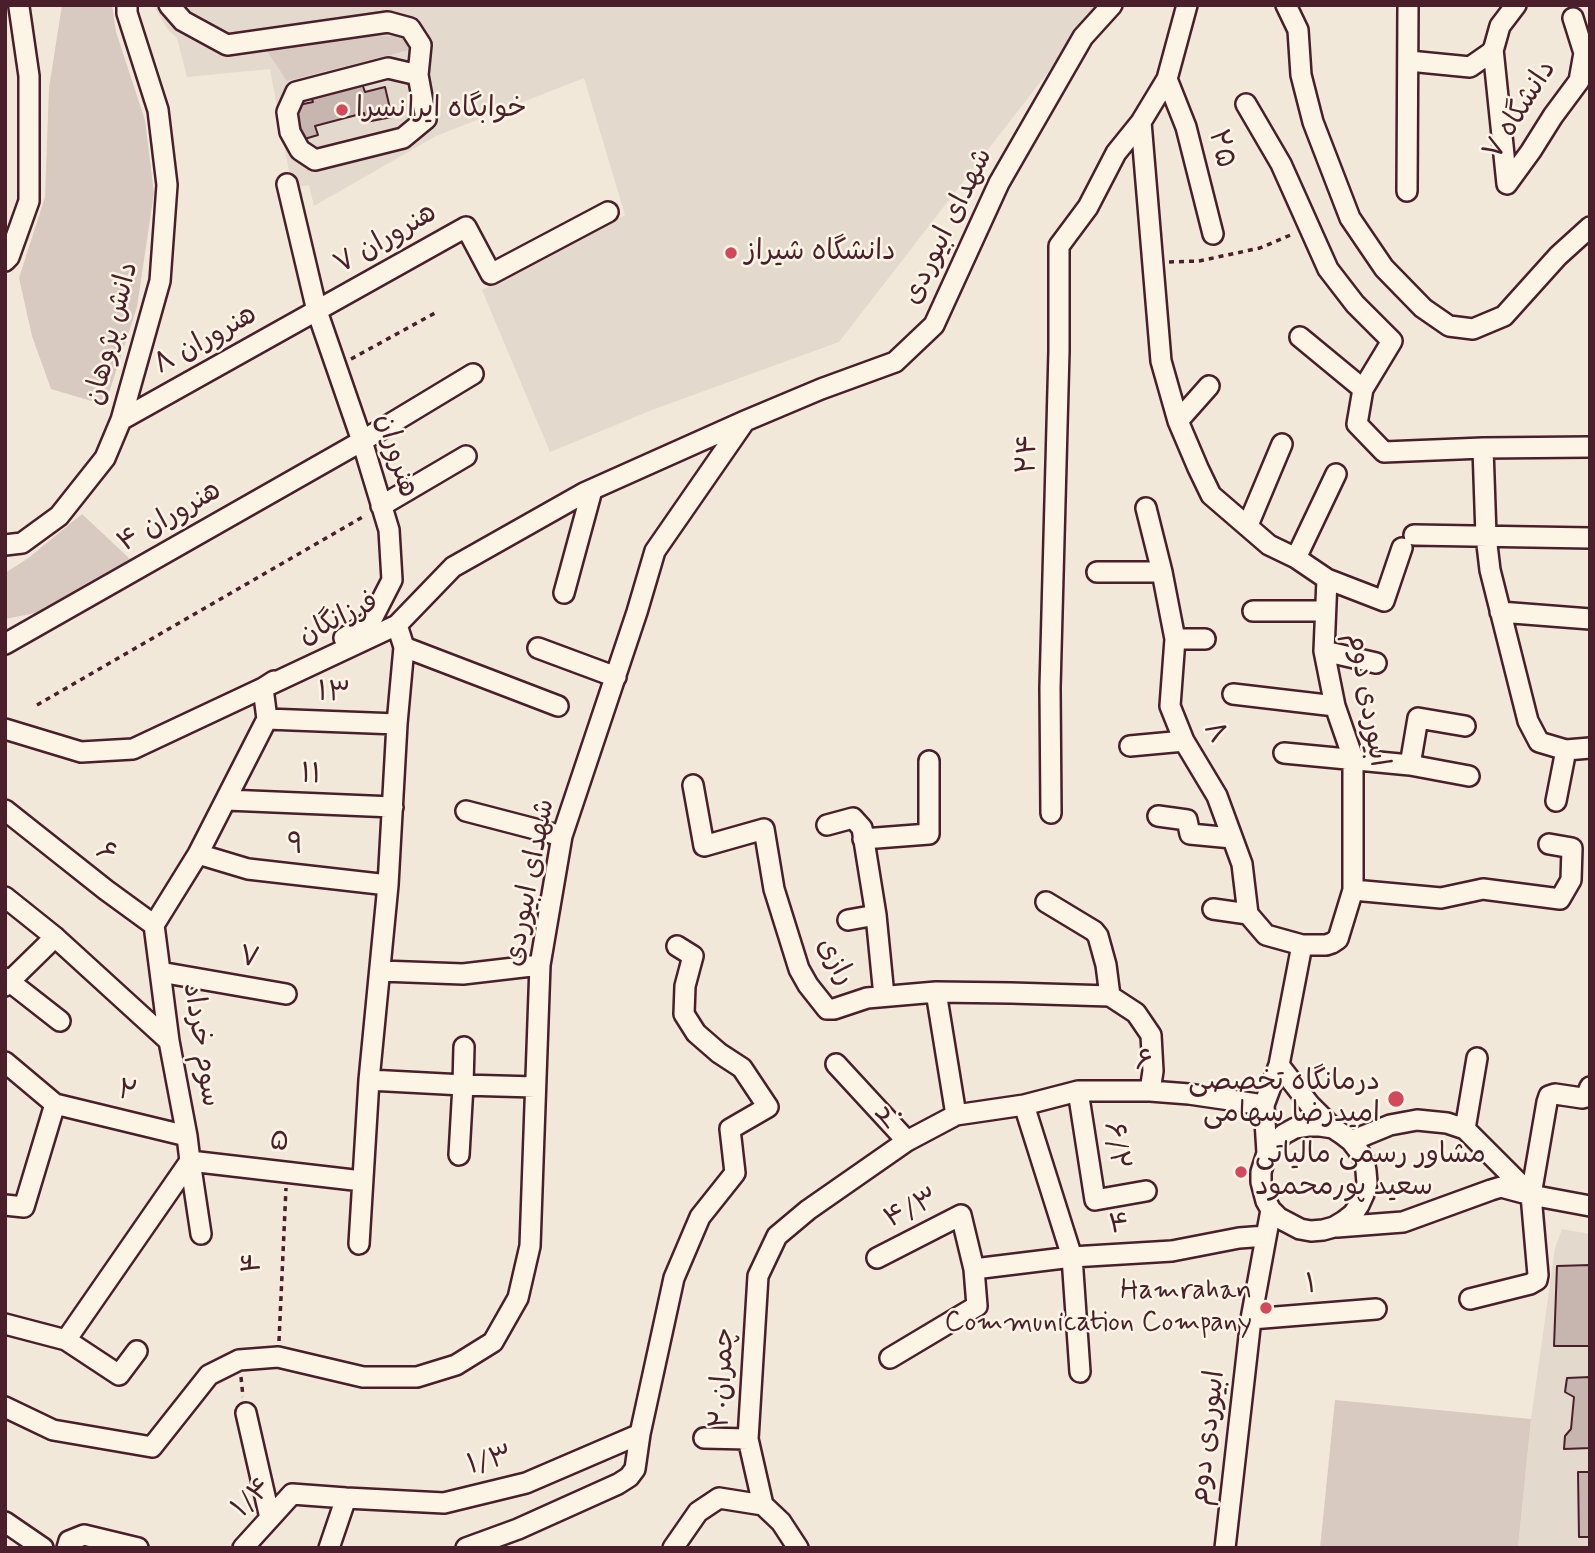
<!DOCTYPE html>
<html>
<head>
<meta charset="utf-8">
<style>
  body { margin:0 }
  #map { position:relative; width:1595px; height:1553px; overflow:hidden; background:#f1e8da; font-family:Mynerve,sans-serif }
  canvas { display:block }
  .frame { position:absolute; inset:0; border:7px solid #4a1f2b; pointer-events:none }
</style>
</head>
<body>
<div id="map">
<canvas width="1595" height="1553"></canvas>
<div class="frame"></div>
</div>
<script>
const ctx = document.querySelector('canvas').getContext('2d');
ctx.lineJoin = 'round';
function fillPath(path, color) {
  ctx.fillStyle = color;
  ctx.fill(path, 'evenodd');
}
function toPath(rows) {
  const path = new Path2D();
  for (const r of rows) {
    path.moveTo(r[0], r[1]);
    for (let i = 2; i < r.length; i += 2) path.lineTo(r[i], r[i + 1]);
  }
  return path;
}
function trace(path, color, width, dash) {
  ctx.strokeStyle = color;
  ctx.lineWidth = width;
  ctx.lineCap = dash ? 'butt' : 'round';
  ctx.setLineDash(dash || []);
  ctx.stroke(path);
}
function label(font, color, halo, rows, align = 'center') {
  ctx.font = font + ' Mynerve,"Playpen Sans Arabic",sans-serif';
  ctx.lineWidth = 5;
  ctx.setLineDash([]);
  ctx.textBaseline = 'middle';
  ctx.strokeStyle = halo;
  ctx.fillStyle = color;
  for (const [text, x, y, turn = 0] of rows) {
    ctx.save();
    ctx.translate(x, y);
    ctx.rotate((+turn || 0) * Math.PI / 180);
    ctx.textAlign = isNaN(turn) ? turn : align;
    if (halo) ctx.strokeText(text, 0, 0);
    ctx.fillText(text, 0, 0);
    ctx.restore();
  }
}
fillPath(toPath([
  [153,5,1100,5,839,342,652,410,550,452,482,290,625,215,584,78,436,136,314,206,309,185,292,188,270,69,187,77,177,38,168,30],
  [1562,1229,1590,1234,1590,1548,1518,1548,1531,1419,1555,1248]
]), '#e4d9cd');
fillPath(toPath([
  [62,5,112,5,116,32,145,120,154,193,137,307,105,405,51,389,32,336,19,278,45,197,49,88],
  [406,35,409,50,287,81,267,51,324,39],
  [82,514,130,559,36,613,5,619,5,573,27,559],
  [1335,1400,1531,1419,1518,1548,1320,1548]
]), '#d8cac0');
const building = toPath([
  [361,81,365,92,385,87,392,117,366,122,364,113,315,126,318,135,301,140,294,106,313,102,310,93,361,81],
  [1590,1265,1590,1346,1554,1346,1557,1266,1590,1265],
  [1590,1377,1590,1448,1564,1449,1565,1436,1571,1429,1574,1397,1565,1392,1567,1378,1590,1377],
  [1578,1472,1590,1472,1590,1537,1579,1537,1578,1472]
]);
fillPath(building, '#c7b6af');
trace(building, '#4a1f2b', 2);
const minor = toPath([
  [169,5,183,21,227,45,388,22,410,28,421,45,418,75,426,119,403,138,315,160,300,150,290,132,287,112,296,92,388,68,418,75],
  [1187,5,1167,79,1141,122,1161,361,1178,421,1198,468,1211,495,1269,545,1296,558,1327,579,1324,651,1335,706,1353,758,1353,890,1338,939,1332,943,1326,945,1302,945,1279,1065,1264,1105,1267,1153,1261,1172,1261,1182,1266,1201,1271,1210,1279,1218,1300,1229,1311,1231,1323,1230,1334,1227,1344,1221,1353,1214,1359,1205,1364,1194,1367,1183,1366,1171,1364,1160,1358,1150,1351,1141,1342,1134,1333,1128,1320,1126,1308,1126,1295,1128,1284,1134,1274,1143,1267,1153],
  [1286,5,1298,30,1301,75,1313,122,1350,218,1384,268,1423,308,1449,326,1473,329,1504,316,1558,256,1590,227],
  [1493,49,1507,184,1531,151,1553,116,1579,81,1584,53,1573,18],
  [1409,61,1470,67,1493,51,1500,26,1516,5],
  [1167,79,1186,127,1213,234],
  [1246,104,1281,164,1328,269,1355,304,1392,341,1363,389,1357,424,1384,452,1483,448,1590,447],
  [287,184,317,311,362,441,389,530,392,580,371,621,344,638],
  [1407,191,1408,5],
  [5,261,9,257,29,201,29,76,19,7],
  [1300,337,1363,389],
  [121,420,466,227,491,274,608,212],
  [1178,421,1209,386],
  [1483,448,1486,536,1490,570,1528,721,1539,742,1566,750,1590,748],
  [381,506,466,456],
  [1146,508,1162,572,1175,639,1170,706,1184,741,1217,796,1242,864,1248,914,1266,935,1302,945],
  [1248,525,1282,444],
  [1414,535,1590,538],
  [5,545,22,543,59,516,105,458,121,420,160,281,167,185,158,110,127,13,127,5],
  [1296,558,1336,474],
  [1097,572,1162,572],
  [1327,579,1384,601,1402,548],
  [564,593,592,490],
  [1253,611,1324,611],
  [1500,612,1590,619],
  [1175,639,1205,639],
  [5,644,362,441,473,374],
  [404,647,558,706],
  [538,648,616,677],
  [1324,651,1376,663],
  [1233,694,1335,706],
  [267,719,397,724],
  [5,729,81,752,133,749,397,625,453,567,584,493,745,421,821,389,895,362,934,325,999,183,1083,37,1112,5],
  [1130,746,1184,741],
  [1284,753,1410,765,1469,776],
  [1410,765,1418,718,1465,726],
  [693,785,704,846,764,829,774,889,799,969,808,985,827,1009,834,1009,867,998,936,992,1011,993,1110,996],
  [227,800,393,807],
  [1556,801,1566,750],
  [5,810,106,890,154,925],
  [466,811,562,836],
  [1051,813,1050,688,1059,351,1059,246,1088,207,1116,153,1141,122],
  [1158,816,1187,820,1190,834,1232,838],
  [827,825,853,818,862,828,876,915,884,996],
  [863,839,929,834,929,761],
  [198,854,248,869,388,885],
  [1353,890,1441,898,1483,889,1560,899,1571,880,1572,848,1549,844],
  [5,897,55,937,169,1041],
  [1046,902,1094,931,1098,936,1106,965,1110,996,1136,1013,1151,1035,1153,1071,1150,1091],
  [1213,909,1248,914],
  [848,920,876,915],
  [381,971,463,974,540,965],
  [160,972,286,994],
  [5,978,60,1021],
  [5,986,55,937],
  [936,992,956,1115],
  [5,1062,55,1104,187,1136],
  [836,1064,907,1141],
  [1279,1065,1310,1105,1333,1128],
  [369,1080,463,1085,535,1087],
  [1078,1091,1095,1200,1146,1191],
  [1024,1105,1072,1257,1080,1372],
  [1465,1129,1477,1058],
  [1351,1141,1390,1125,1417,1120,1447,1123,1465,1129,1531,1195],
  [459,1155,463,1085,464,1047],
  [5,1205,24,1207,55,1104],
  [1337,1227,1403,1222,1491,1190,1501,1187,1531,1195,1590,1206],
  [201,1234,190,1161,362,1181],
  [359,1244,369,1080,388,885,397,724,404,647,397,625],
  [877,1258,961,1215,974,1269,977,1306,890,1358],
  [974,1269,1072,1257,1172,1251,1239,1238,1266,1236],
  [1470,1299,1530,1284,1537,1280,1538,1275,1531,1195,1547,1102,1549,1096,1555,1094,1582,1098,1586,1097,1590,1087],
  [1251,1319,1376,1309],
  [5,1324,66,1340,190,1161,187,1136,169,1041,154,925,198,854,267,719,263,688,274,681],
  [66,1340,119,1375,137,1351],
  [5,1407,53,1430,152,1447,209,1375,239,1360,278,1357,363,1377,417,1377,456,1365,493,1342,518,1298,530,1246,540,965,562,836,637,612,655,551,745,421],
  [246,1413,270,1518],
  [704,1438,748,1439],
  [5,1522,43,1548],
  [67,1548,69,1541,84,1535,138,1548],
  [243,1548,292,1494,346,1498,444,1503,526,1483,640,1434],
  [329,1548,346,1498],
  [466,1548,518,1529,618,1484,629,1477,635,1469,640,1434,674,1278,700,1217,735,1173,730,1129,768,1107,742,1068,719,1053,696,1033,684,1014,685,986,693,956,677,946],
  [673,1548,698,1512,719,1498,763,1505],
  [798,1548,781,1522,763,1505,748,1439,758,1276,777,1236,808,1210,907,1141,956,1115,1024,1105,1078,1091,1150,1091,1189,1094,1264,1105],
  [1225,1548,1251,1319,1271,1210]
]);
trace(minor, '#4a1f2b', 24);
trace(toPath([
  [1169,262,1199,261,1260,248,1293,234],
  [351,359,435,313],
  [37,705,366,515],
  [279,1341,286,1188],
  [241,1377,243,1397]
]), '#4a1f2b', 3.5, [5, 5]);
trace(minor, '#fcf5e5', 19);
for (const [x, y, r, color] of [
  [342,110,7,"#d1495b"],
  [731,253,7,"#d1495b"],
  [1396,1099,9,"#d1495b"],
  [1241,1172,7,"#d1495b"],
  [1266,1308,7,"#d1495b"]
]) {
  const dot = new Path2D();
  dot.arc(x, y, r, 0, 2 * Math.PI);
  ctx.fillStyle = color;
  ctx.fill(dot);
  trace(dot, '#fcf5e5', 2.5);
}
label('28px', '#4a1f2b', '#fcf5e5', [
  ["خوابگاه ایرانسرا",356,110],
  ["دانشگاه شیراز",745,253],
  ["درمانگاه تخصصی",1380,1083,"right"],
  ["امیدرضا سهامی",1380,1115,"right"],
  ["مشاور رسمی مالیاتی",1255,1156],
  ["سعید پورمحمود",1255,1188],
  ["Hamrahan",1252,1292,"right"],
  ["Communication Company",1252,1324,"right"]
], 'left');
label('28px', '#4a1f2b', '#fcf5e5', [
  ["۷ دانشگاه",1521,111,-58],
  ["۲۵",1220,149,76],
  ["شهدای ابیوردی",949,227,-64],
  ["هنروران ۷",386,240,-30],
  ["دانش پژوهان",113,334,-76],
  ["هنروران ۸",206,341,-29],
  ["۲۴",1029,454,-88],
  ["هنروران",395,456,73],
  ["هنروران ۴",170,518,-30],
  ["فرزانگان",339,620,-26],
  ["۱۳",334,694,2],
  ["ابیوردی دوم",1366,700,80],
  ["۸",1214,733,61],
  ["۱۱",311,776,3],
  ["۹",295,846,7],
  ["۶",105,854,38],
  ["شهدای ابیوردی",531,883,-79],
  ["۷",249,959,10],
  ["رازی",834,962,61],
  ["سوم خرداد",200,1045,81],
  ["۶",1144,1063,2],
  ["۲",127,1093,13],
  ["۲۰",892,1119,-32],
  ["۵",279,1143,7],
  ["۶/۲",1115,1146,81],
  ["۴/۳",912,1210,-26],
  ["۴",1119,1226,-4],
  ["۴",254,1263,-87],
  ["۱",1311,1286,-5],
  ["چمران۲۰",724,1378,-87],
  ["ابیوردی دوم",1209,1438,-83],
  ["۱/۳",490,1462,-14],
  ["۱/۴",253,1499,-44]
]);
</script>
</body>
</html>
